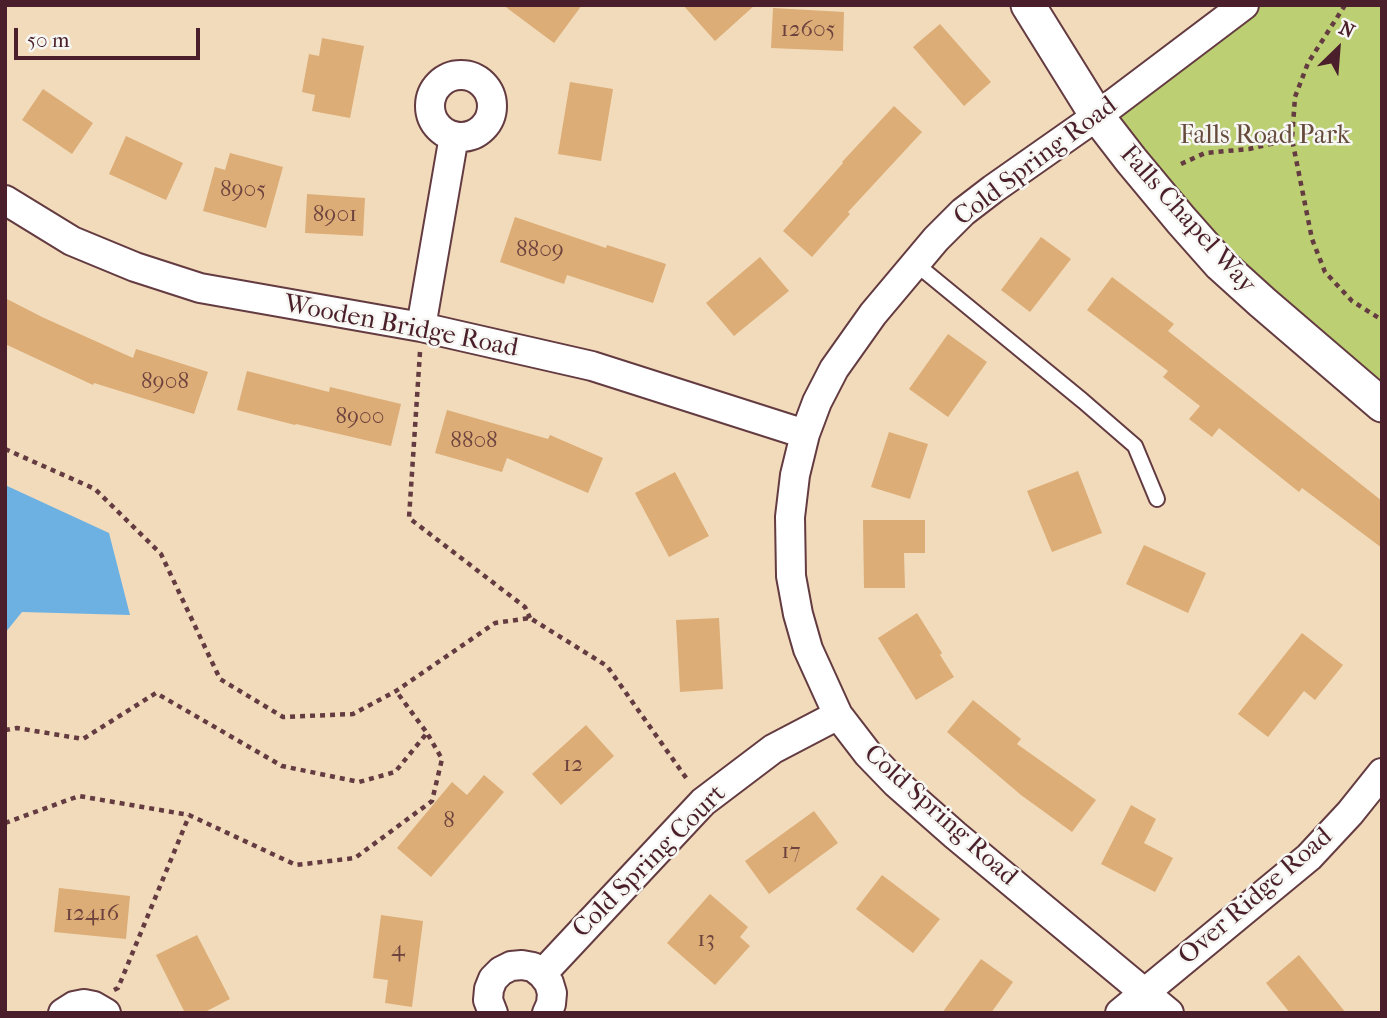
<!DOCTYPE html>
<html>
<head>
<meta charset="utf-8">
<style>
  body { margin:0 }
  #map { position:relative; width:1387px; height:1018px; overflow:hidden; background:#f2dbbb; font-family:"IM FELL French Canon",serif }
  canvas { display:block }
  .frame { position:absolute; inset:0; border:7px solid #4a1f2b; pointer-events:none }
  .north { position:absolute; left:1303px; top:14px; width:70px; height:70px; -webkit-text-stroke:5px #f6f6f2; paint-order:stroke; rotate:25deg; font-size:19px; font-weight:700; line-height:28px; text-align:center; color:#4a1f2b }
  .north::after { content:''; display:block; margin:auto; width:24px; height:32px; background:#4a1f2b; clip-path:polygon(50% 0,100% 100%,50% 72%,0 100%) }
  .scale { position:absolute; left:14px; top:28px; width:186px; height:32px; box-sizing:border-box; border:4px solid #4a1f2b; border-top:0; padding-left:9px; font-size:21px; line-height:24px; white-space:nowrap; color:#4a1f2b; -webkit-text-stroke:5px #f6f6f2; paint-order:stroke }
</style>
</head>
<body>
<div id="map">
<canvas width="1387" height="1018"></canvas>
<div class="frame"></div>
<div class="north">N</div>
<div class="scale">50 m</div>
</div>
<script>
const ctx = document.querySelector('canvas').getContext('2d');
ctx.lineJoin = 'round';
function fillPath(path, color) {
  ctx.fillStyle = color;
  ctx.fill(path, 'evenodd');
}
function toPath(rows) {
  const path = new Path2D();
  for (const r of rows) {
    if (r.length === 3) {
      path.moveTo(r[0] + r[2], r[1]);
      path.arc(r[0], r[1], r[2], 0, 2 * Math.PI);
      continue;
    }
    path.moveTo(r[0], r[1]);
    for (let i = 2; i < r.length; i += 2) path.lineTo(r[i], r[i + 1]);
  }
  return path;
}
function trace(path, color, width, dash) {
  ctx.strokeStyle = color;
  ctx.lineWidth = width;
  ctx.lineCap = dash ? 'butt' : 'round';
  ctx.setLineDash(dash || []);
  ctx.stroke(path);
}
function label(font, color, halo, rows, align = 'center') {
  ctx.font = font + ' "IM FELL French Canon",serif';
  ctx.lineWidth = 5;
  ctx.setLineDash([]);
  ctx.textBaseline = 'middle';
  ctx.strokeStyle = halo;
  ctx.fillStyle = color;
  for (const [text, x, y, turn = 0] of rows) {
    ctx.save();
    ctx.translate(x, y);
    ctx.rotate((+turn || 0) * Math.PI / 180);
    ctx.textAlign = isNaN(turn) ? turn : align;
    if (halo) ctx.strokeText(text, 0, 0);
    ctx.fillText(text, 0, 0);
    ctx.restore();
  }
}
fillPath(toPath([
  [1244,5,1382,5,1382,405,1097,116]
]), '#bccf73');
fillPath(toPath([
  [5,485,109,533,130,615,22,612,5,633]
]), '#6cb1e2');
fillPath(toPath([
  [503,5,582,5,554,43],
  [683,5,755,5,715,41],
  [773,8,844,12,843,51,771,48],
  [940,24,991,82,964,106,913,47],
  [322,38,364,46,350,118,312,111,315,95,302,92,309,54,319,56],
  [570,82,613,89,601,161,558,154],
  [43,89,93,123,72,154,22,120],
  [894,106,922,132,848,212,850,214,812,257,783,231,843,163,842,162],
  [126,136,183,163,166,200,109,174],
  [230,153,283,167,266,228,203,211,215,167,225,170],
  [307,194,365,198,363,236,305,233],
  [515,217,606,248,607,245,666,264,653,303,567,275,564,284,500,262],
  [1041,237,1071,259,1030,312,1001,290],
  [760,257,789,291,734,336,706,303],
  [1112,277,1174,324,1168,331,1382,501,1382,548,1302,488,1299,492,1219,428,1212,437,1189,419,1200,406,1163,377,1168,371,1087,310],
  [5,298,42,317,133,358,136,349,208,372,194,414,94,383,93,385,5,344],
  [948,334,987,362,948,417,909,389],
  [247,371,329,392,330,387,401,404,391,446,296,424,295,425,237,410],
  [447,410,548,439,550,435,603,458,588,493,507,458,502,472,435,453],
  [889,432,928,444,910,499,871,487],
  [1078,471,1102,533,1052,552,1027,491],
  [675,472,709,536,669,557,635,493],
  [863,520,925,520,925,553,904,553,905,588,864,588],
  [1144,545,1206,573,1188,613,1126,584],
  [917,613,942,653,940,655,954,677,916,700,878,638],
  [719,618,723,689,680,692,676,620],
  [1302,633,1343,665,1315,700,1304,691,1268,737,1238,714],
  [973,700,1021,739,1017,744,1096,800,1072,832,1021,795,947,732],
  [586,725,614,756,561,805,532,774],
  [484,775,504,792,431,877,397,848,452,782,467,795],
  [1131,805,1156,819,1144,843,1173,858,1155,892,1101,864],
  [814,811,838,843,769,894,745,861],
  [882,875,940,919,913,953,856,909],
  [59,888,130,896,126,939,54,932],
  [710,894,748,927,740,937,750,946,715,985,667,943],
  [381,915,423,921,412,1007,385,1003,388,980,373,978],
  [197,935,230,999,203,1013,185,1013,156,955],
  [1299,955,1346,1013,1290,1013,1266,983],
  [981,959,1013,982,991,1013,942,1013]
]), '#dcad76');
const service = toPath([
  [916,264,1083,401,1135,446,1157,499]
]);
const minor = toPath([
  [461,106,31],
  [5,200,72,241,135,267,200,288,421,327,592,366,805,434],
  [421,327,454,136],
  [542,974,703,802,773,749,838,715],
  [63,1013,74,1006,84,1004,94,1006,106,1013],
  [493,1013,488,1000,489,989,493,979,501,971,511,966,522,965,533,967,542,974,549,983,552,993,551,1004,547,1013],
  [1120,1013,1309,857,1350,813,1382,773],
  [1169,1013,955,835,896,783,868,754,838,715,808,649,798,614,791,576,790,517,795,475,805,434,817,402,834,369,873,314,936,239,963,212,993,189,1097,116,1244,5]
]);
const tertiary = toPath([
  [1028,5,1097,116,1131,160,1181,220,1220,264,1262,302,1382,405]
]);
trace(service, '#633b41', 18);
trace(minor, '#633b41', 32);
trace(tertiary, '#633b41', 37);
trace(toPath([
  [1345,5,1308,63,1295,97,1292,139,1312,239,1325,272,1352,301,1382,320],
  [1181,164,1205,153,1249,149,1292,139],
  [420,352,409,518,525,607,530,618],
  [5,449,95,489,161,554,220,679,283,717,353,714,396,691,495,623,530,618,607,666,689,782],
  [5,730,17,728,83,739,156,693,282,766,359,782,395,772,427,733,396,691],
  [5,823,79,796,189,815,296,865,355,858,432,801,442,759,427,733],
  [114,990,118,988,189,816]
]), '#633b41', 4.5, [5, 5]);
trace(service, '#fff', 14);
trace(minor, '#fff', 28);
trace(tertiary, '#fff', 33);
label('23px', '#6e423e', null, [
  ["12605",808,30],
  ["8905",243,190],
  ["8901",335,215],
  ["8809",540,250],
  ["8908",165,382],
  ["8900",360,417],
  ["8808",474,441],
  ["12",573,765],
  ["8",449,821],
  ["17",791,852],
  ["12416",92,914],
  ["13",706,940],
  ["4",398,950]
]);
label('26px', '#664b3d', '#f6f6f2', [
  ["Falls Road Park",1265,137]
]);
label('26px', '#4a1f2b', '#f6f6f2', [
  ["Cold Spring Road",1036,162,-37],
  ["Falls Chapel Way",1187,220,48],
  ["Wooden Bridge Road",401,327,11],
  ["Cold Spring Road",940,816,42],
  ["Cold Spring Court",650,862,-45],
  ["Over Ridge Road",1256,897,-41]
]);
</script>
</body>
</html>
